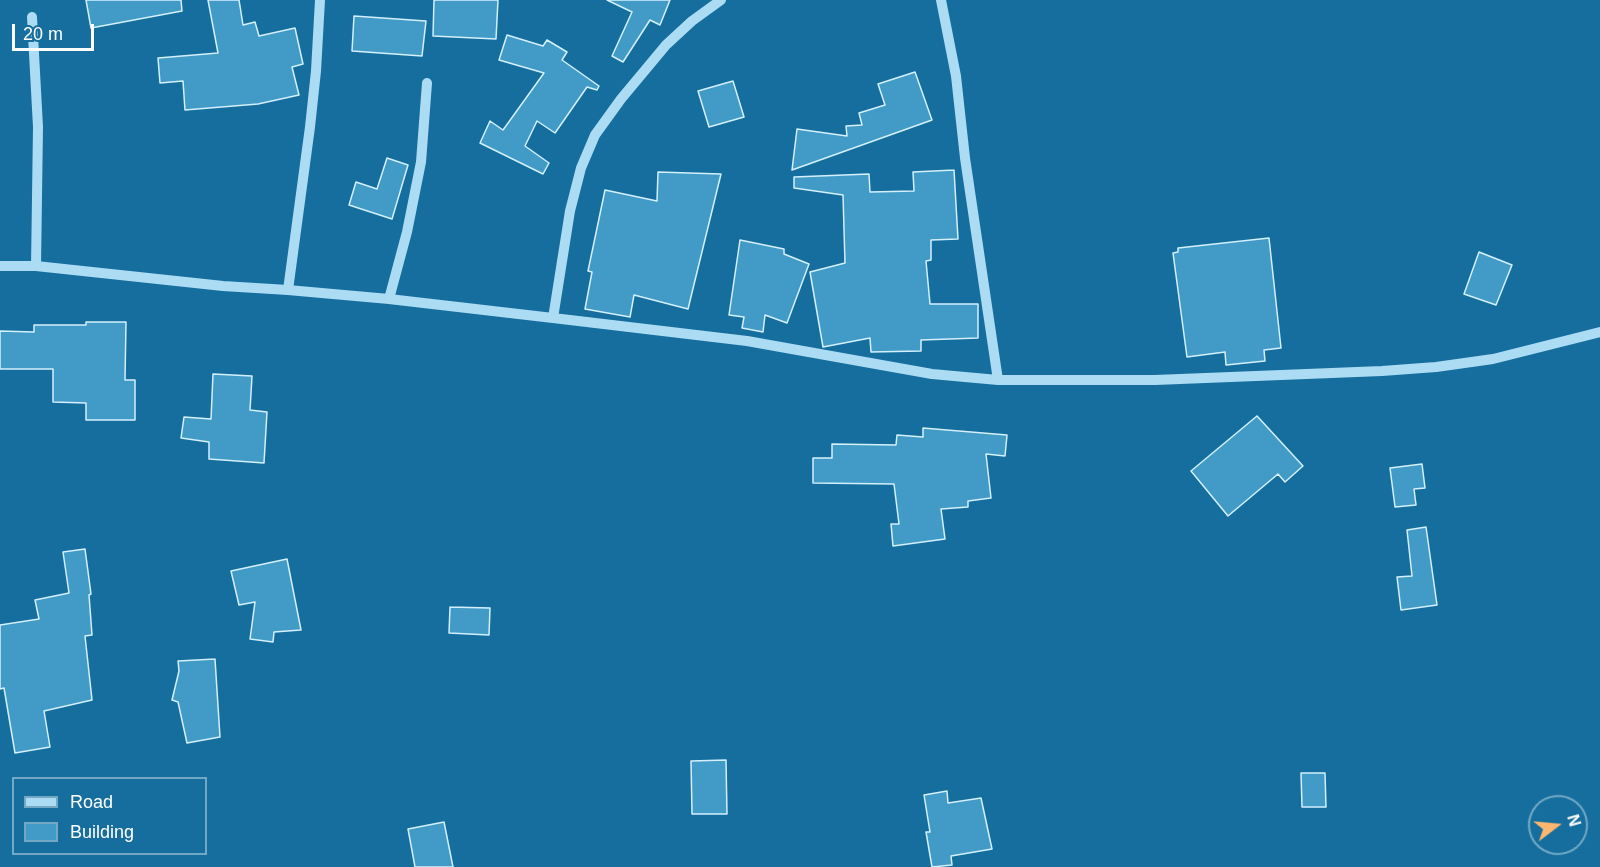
<!DOCTYPE html>
<html>
<head>
<meta charset="utf-8">
<style>
  body { margin:0 }
  #map { position:relative; width:1600px; height:867px; overflow:hidden; background:#156e9e; font-family:Arial,sans-serif }
  canvas { display:block }
  .legend { position:absolute; left:12px; top:777px; width:195px; height:78px; box-sizing:border-box; background:#156e9e; border:2px solid #73a8c5; margin:0; padding:8px 10px; list-style:none; font-size:18px; color:#fff }
  .legend li { display:flex; align-items:center; gap:12px; height:30px }
  .legend b { width:30px; border:2px solid #73a8c5 }
  .north { position:absolute; left:1528px; top:795px; width:60px; height:60px; box-sizing:border-box; background:#156e9e; border:2px solid #73a8c5; border-radius:50%; rotate:74deg; font-size:16px; font-weight:700; line-height:24px; text-align:center; color:#fff }
  .north::after { content:''; display:block; margin:auto; width:21px; height:27px; background:#ffb66f; clip-path:polygon(50% 0,100% 100%,50% 72%,0 100%) }
  .scale { position:absolute; left:12px; top:24px; width:82px; height:27px; box-sizing:border-box; border:3px solid #fff; border-top:0; padding-left:8px; font-size:18px; line-height:21px; white-space:nowrap; color:#fff; -webkit-text-stroke:4px #156e9e; paint-order:stroke }
</style>
</head>
<body>
<div id="map">
<canvas width="1600" height="867"></canvas>
<ul class="legend">
<li><b style="height:8px;background:#acdcf3"></b>Road</li>
<li><b style="height:16px;background:#429ac6"></b>Building</li>
</ul>
<div class="north">N</div>
<div class="scale">20 m</div>
</div>
<script>
const ctx = document.querySelector('canvas').getContext('2d');
ctx.lineJoin = 'round';
function fillPath(path, color) {
  ctx.fillStyle = color;
  ctx.fill(path, 'evenodd');
}
function toPath(rows) {
  const path = new Path2D();
  for (const r of rows) {
    path.moveTo(r[0], r[1]);
    for (let i = 2; i < r.length; i += 2) path.lineTo(r[i], r[i + 1]);
  }
  return path;
}
function trace(path, color, width, dash) {
  ctx.strokeStyle = color;
  ctx.lineWidth = width;
  ctx.lineCap = dash ? 'butt' : 'round';
  ctx.setLineDash(dash || []);
  ctx.stroke(path);
}
const building = toPath([
  [86,0,181,0,182,11,91,28,86,0],
  [208,0,239,0,243,25,255,22,259,36,295,28,303,64,292,67,299,95,258,104,185,110,183,81,160,83,158,58,218,53,208,0],
  [434,0,498,0,496,39,433,36,434,0],
  [607,0,670,0,660,25,650,20,623,62,612,56,632,12,607,0],
  [354,16,426,21,422,56,352,51,354,16],
  [507,35,543,46,547,40,567,52,562,60,599,86,597,90,587,87,555,133,537,121,525,146,549,163,543,174,480,143,490,121,503,130,544,73,499,60,507,35],
  [915,72,932,120,792,170,797,129,847,136,846,126,862,125,859,113,885,105,878,84,915,72],
  [733,81,744,117,709,127,698,91,733,81],
  [387,158,408,165,392,219,349,205,356,182,377,189,387,158],
  [954,170,958,239,931,240,931,260,926,261,930,304,978,304,978,338,921,340,921,351,871,352,870,338,823,347,810,272,845,263,843,195,794,188,794,177,869,174,870,192,914,191,913,172,954,170],
  [658,172,721,174,688,309,634,295,630,317,585,309,592,272,588,271,605,190,657,201,658,172],
  [1269,238,1281,348,1264,350,1265,361,1226,365,1225,352,1187,357,1173,253,1178,252,1178,248,1269,238],
  [740,240,784,249,784,254,809,264,787,323,765,315,763,332,742,328,744,317,729,315,740,240],
  [1479,252,1512,265,1496,305,1464,294,1479,252],
  [86,322,126,322,125,380,135,380,135,420,86,420,86,403,53,402,53,369,0,369,0,331,34,332,34,325,86,325,86,322],
  [213,374,252,376,250,410,267,412,264,463,209,459,209,442,181,438,184,417,211,419,213,374],
  [1257,416,1303,466,1285,482,1278,474,1228,516,1191,471,1257,416],
  [923,428,1007,435,1005,456,986,454,991,498,968,501,968,507,941,509,945,539,893,546,891,524,899,524,894,484,813,483,813,458,832,458,832,444,896,445,897,435,923,437,923,428],
  [1422,464,1425,488,1414,489,1416,505,1395,507,1390,468,1422,464],
  [1426,527,1437,605,1401,610,1397,577,1412,576,1407,530,1426,527],
  [85,549,91,594,89,595,92,635,85,636,92,700,44,711,50,747,15,753,4,688,0,689,0,625,39,619,35,600,69,593,63,552,85,549],
  [287,559,301,630,274,632,273,642,250,639,255,602,239,605,231,571,287,559],
  [450,607,490,608,489,635,449,633,450,607],
  [215,659,220,737,187,743,178,702,172,700,179,671,178,661,215,659],
  [726,760,727,814,692,814,691,761,726,760],
  [1301,773,1325,773,1326,807,1302,807,1301,773],
  [947,791,948,803,981,798,992,849,951,856,952,865,932,867,926,832,930,832,924,795,947,791],
  [444,822,453,867,415,867,408,829,444,822]
]);
fillPath(building, '#429ac6');
trace(building, '#d4f0fd', 1.5);
trace(toPath([
  [941,0,956,76,965,158,998,380],
  [32,17,38,127,36,266],
  [0,266,36,266,223,286,288,290,389,299,553,318,747,341,932,374,998,380,1155,380,1382,371,1436,367,1493,359,1600,332],
  [288,290,310,127,316,71,320,0],
  [389,299,407,232,421,162,427,83],
  [553,318,570,211,581,168,595,135,621,99,666,45,692,21,721,0]
]), '#acdcf3', 10);
</script>
</body>
</html>
